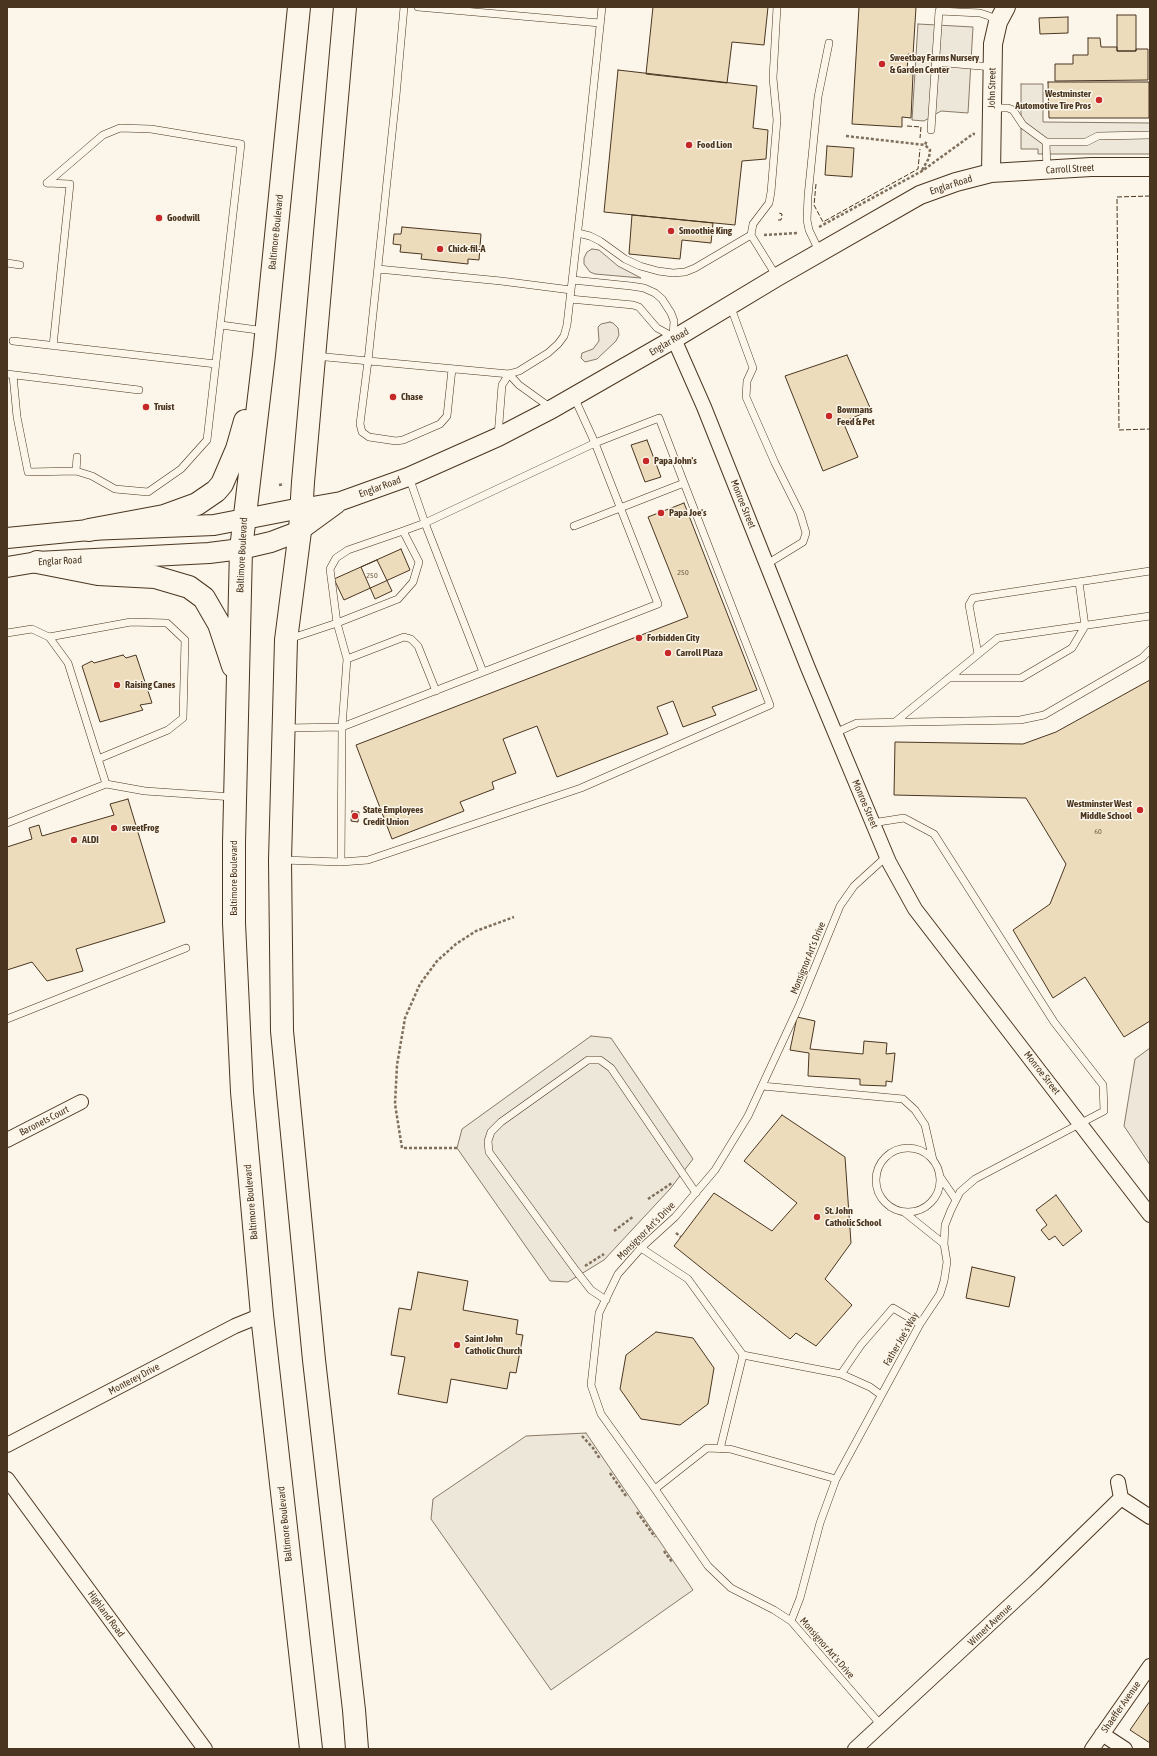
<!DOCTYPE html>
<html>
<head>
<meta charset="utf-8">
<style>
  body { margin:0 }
  #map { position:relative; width:1157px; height:1756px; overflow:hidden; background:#fbf6e9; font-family:"Asap Condensed",sans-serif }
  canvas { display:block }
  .frame { position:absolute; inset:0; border:8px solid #4a3520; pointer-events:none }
</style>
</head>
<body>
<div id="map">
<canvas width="1157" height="1756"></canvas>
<div class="frame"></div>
</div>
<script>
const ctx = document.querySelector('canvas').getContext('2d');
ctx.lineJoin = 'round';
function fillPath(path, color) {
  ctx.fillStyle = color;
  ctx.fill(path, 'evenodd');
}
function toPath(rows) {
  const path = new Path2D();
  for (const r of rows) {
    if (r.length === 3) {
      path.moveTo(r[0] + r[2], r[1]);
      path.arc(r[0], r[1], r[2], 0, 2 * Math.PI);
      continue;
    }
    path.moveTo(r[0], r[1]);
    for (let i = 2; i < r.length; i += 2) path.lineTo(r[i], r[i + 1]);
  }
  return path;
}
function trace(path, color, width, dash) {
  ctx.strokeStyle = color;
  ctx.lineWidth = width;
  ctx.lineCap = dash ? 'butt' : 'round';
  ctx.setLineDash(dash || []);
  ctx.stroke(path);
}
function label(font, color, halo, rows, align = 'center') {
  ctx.font = font + ' "Asap Condensed",sans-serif';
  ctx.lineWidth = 3;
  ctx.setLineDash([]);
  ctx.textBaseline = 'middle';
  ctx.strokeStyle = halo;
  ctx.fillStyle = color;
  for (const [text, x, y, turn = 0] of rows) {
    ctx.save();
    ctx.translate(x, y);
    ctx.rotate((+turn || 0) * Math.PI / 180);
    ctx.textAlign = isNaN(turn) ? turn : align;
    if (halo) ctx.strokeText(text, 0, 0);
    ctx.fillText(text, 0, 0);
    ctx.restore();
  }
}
const green = toPath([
  [592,249,599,250,618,266,641,278,595,274,590,272,584,264,584,258,587,252,592,249],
  [610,322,613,323,618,328,619,335,616,341,597,359,585,362,581,358,582,353,593,349,599,341,598,327,601,324,610,322],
  [1150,1048,1150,1165,1124,1126,1135,1059,1150,1048]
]);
fillPath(green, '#ede6d9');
trace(green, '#887966', 1);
const parking = toPath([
  [918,24,973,27,968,113,941,111,924,121,912,120,918,24],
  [1021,84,1043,84,1043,122,1150,123,1150,154,1038,154,1038,149,1021,149,1021,84],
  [591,1036,611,1038,693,1159,670,1189,604,1260,568,1282,550,1281,457,1148,462,1129,591,1036],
  [586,1433,693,1590,551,1690,431,1519,433,1499,526,1436,586,1433]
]);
fillPath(parking, '#ede7d9');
trace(parking, '#887966', 1);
const building = toPath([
  [653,7,768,7,764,45,732,42,727,83,646,74,653,7],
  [859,7,916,7,913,55,908,54,907,73,913,74,911,118,902,117,902,127,852,124,859,7],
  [1117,15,1136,15,1136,51,1117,51,1117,15],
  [1068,17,1068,33,1040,34,1039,18,1068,17],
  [1088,38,1100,38,1101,47,1117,47,1117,51,1136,51,1136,49,1148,49,1148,80,1055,81,1055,64,1073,64,1073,55,1088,55,1088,38],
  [618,70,757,86,753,128,768,130,766,159,742,161,735,225,604,212,618,70],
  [1048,82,1149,82,1149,118,1049,118,1048,82],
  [827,146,854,148,852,177,825,175,827,146],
  [632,215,713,223,711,243,682,240,680,259,629,254,632,215],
  [402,227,481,234,479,260,468,259,468,264,421,259,422,254,400,252,401,245,393,244,394,234,401,234,402,227],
  [847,355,871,410,843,422,858,457,823,471,785,376,847,355],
  [647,440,661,477,645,482,631,445,647,440],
  [684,503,757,690,712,707,716,715,683,727,673,701,657,707,668,734,557,777,537,726,503,739,516,773,492,782,494,789,460,802,464,811,392,839,356,745,688,617,648,517,684,503],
  [401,549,410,570,344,600,334,579,401,549],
  [377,560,392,591,375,599,361,567,377,560],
  [123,655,126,658,136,655,152,703,140,705,143,710,100,722,82,666,92,661,94,663,123,655],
  [1150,680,1150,1021,1124,1037,1085,977,1053,998,1013,930,1050,904,1066,864,1026,798,894,795,895,742,1023,744,1056,732,1150,680],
  [128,799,165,922,76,949,83,971,47,981,32,962,7,970,7,847,32,839,29,828,39,825,42,836,114,815,110,804,128,799],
  [352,811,359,812,358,822,351,821,352,811],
  [797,1017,815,1021,810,1049,863,1054,864,1041,887,1043,886,1054,895,1053,892,1082,886,1081,886,1086,860,1085,860,1079,808,1076,809,1053,790,1050,797,1017],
  [782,1115,845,1157,851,1243,825,1279,852,1305,816,1346,796,1333,790,1339,674,1246,714,1193,772,1231,797,1203,744,1161,782,1115],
  [1056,1195,1082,1231,1063,1246,1055,1236,1049,1240,1041,1230,1047,1225,1036,1210,1056,1195],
  [972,1267,1015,1277,1009,1307,966,1298,972,1267],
  [418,1272,468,1281,463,1310,518,1320,516,1334,523,1335,516,1373,510,1372,507,1389,451,1379,447,1403,398,1394,405,1357,391,1355,399,1308,411,1310,418,1272],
  [656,1332,693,1338,714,1368,708,1404,680,1425,641,1419,620,1389,626,1355,656,1332],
  [1150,1701,1150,1743,1130,1730,1150,1701]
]);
fillPath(building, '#ecdcbc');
trace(building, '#4a3520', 1);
const service = toPath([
  [404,7,396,96,368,361,360,424,362,432,369,437,396,441,403,440,440,424,447,416,452,369],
  [418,7,600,23],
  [777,7,773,78,777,120,771,192,769,203,753,224,751,235,777,277],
  [935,62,992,67],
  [992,108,1008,108,1013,110,1023,125,1046,142,1086,142,1098,136,1150,135],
  [931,130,939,11,980,13,989,16,998,22],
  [1046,142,1047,170],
  [47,183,70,184,53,346],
  [578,233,590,236,600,241,625,259,640,266,658,271,673,273,685,272,695,268,751,235],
  [820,253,809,230,807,220,808,196,818,97,829,43],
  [7,263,20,265],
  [378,269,501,281,571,290],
  [572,280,631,286,644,288,655,293,662,299,671,313,674,321,673,337],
  [570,299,633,305,639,307,657,328,670,335,674,339],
  [730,305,753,368,747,381,746,397,775,463,800,513,806,533,803,542,767,564],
  [221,325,265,331],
  [13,341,216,364],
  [315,356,509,374,519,371,548,353,558,344,564,336,567,325,586,159,602,7],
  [7,374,139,390],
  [509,374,519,385,551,408],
  [13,375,17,417,28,472,76,471,92,476,115,489,148,492,181,469,207,440,241,144,151,129,120,128,103,135,47,183],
  [498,436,502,385,509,374],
  [76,471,77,457],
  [409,477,425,523,595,443,659,418,684,483,574,526],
  [7,633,32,629,49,637,68,663,106,784],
  [49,637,131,622,167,623,185,640,183,718,168,730,98,759],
  [289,639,337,623,398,599,413,582,419,562,403,531,425,523,483,672],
  [978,654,969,605,973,598,1150,571],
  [347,659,404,637,411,639,418,646,436,691],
  [949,678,1021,678,1072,648,1085,626,1079,582],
  [895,722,998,638,1150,616],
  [287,728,342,727,658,604,595,443,574,397],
  [835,733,857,723,1020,720,1044,715,1142,658,1150,650],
  [7,823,106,784,145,791,233,797],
  [282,860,341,862,368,860,581,788,770,705,684,483],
  [341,862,342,727,347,659,337,623,330,569,336,558,348,550,403,531],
  [7,1019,186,948],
  [762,1086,903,1099,915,1110,925,1125,933,1160],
  [908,1180,32],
  [941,1178,956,1200],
  [904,1212,944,1244],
  [641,1248,688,1279,743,1355,841,1374,870,1387,881,1395],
  [606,1300,591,1290,577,1272,489,1152,488,1141,491,1132,501,1122,588,1060,600,1060,611,1068,696,1193],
  [841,1374,861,1345,893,1308,920,1324],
  [720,1449,743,1355],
  [655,1489,707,1448,730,1449,836,1479],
  [791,1621,800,1598,820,1523,836,1479,920,1324,940,1294,944,1281,947,1262,944,1244,945,1225,951,1210,960,1192,975,1179,1104,1111,1103,1085,1054,1022,934,834,904,818,872,823],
  [881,1725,791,1621,774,1610,731,1588,708,1566,655,1489,601,1414,591,1385,599,1313,618,1274,641,1248,675,1217,715,1170,748,1116,799,1006,840,906,854,886,887,856]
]);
const minor = toPath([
  [674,339,704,407,808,668,889,862,915,909,1150,1215],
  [7,1140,81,1102],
  [7,1445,235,1326,262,1315],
  [7,1479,205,1749],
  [1118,1482,1121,1498,1150,1517],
  [1102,1734,1125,1749],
  [855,1749,1035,1582,1121,1498],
  [1092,1749,1150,1666]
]);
const tertiary = toPath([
  [991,173,993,44,998,22,1006,7],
  [301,508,341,501,408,477,498,437,552,409,674,339,777,277,920,195,956,182,991,173,1091,167,1150,167],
  [300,531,337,504]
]);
const secondary = toPath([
  [7,538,89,530,214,525,301,508],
  [7,567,37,562,209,553,241,549,271,542,300,531]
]);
const trunk = toPath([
  [299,7,264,355,241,549,234,843,234,923,242,1092,262,1315,311,1749],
  [345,7,303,482,300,531,286,640,280,860,282,1031,314,1360,354,1710,357,1749],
  [89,530,164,516,197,504,216,491,222,484,237,449,245,421],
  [37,562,98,574,155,577,189,587,204,598,219,624,233,666]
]);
trace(service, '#4a3520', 8);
trace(minor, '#4a3520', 16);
trace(tertiary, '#4a3520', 20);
trace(secondary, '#4a3520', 22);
trace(trunk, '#4a3520', 24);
trace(toPath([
  [846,136,925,145,927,140],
  [922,170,929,158,930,150,925,145],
  [819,227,922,171,973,134,975,134],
  [764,235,798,233],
  [279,485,284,484],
  [457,1148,402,1148,395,1104,397,1065,405,1018,420,984,437,961,456,944,476,931,514,917],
  [648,1199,672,1183],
  [614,1231,634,1216],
  [676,1233,681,1237],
  [585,1266,604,1254],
  [582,1436,593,1448,600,1459],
  [610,1473,626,1496],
  [637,1512,655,1537],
  [664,1551,672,1562]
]), '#7f6f5c', 2.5, [3, 2]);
trace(service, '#fbf6e9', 7);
trace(minor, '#fbf6e9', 14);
trace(tertiary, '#fbf6e9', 18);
trace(secondary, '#fbf6e9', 20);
trace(trunk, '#fbf6e9', 22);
trace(toPath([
  [907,126,921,127,920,138],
  [816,184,814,205,823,222,918,169,920,149],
  [1150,196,1117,197,1119,430,1150,429],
  [778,220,781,220,782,214,779,213]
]), '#4a3520', 1, [5, 2]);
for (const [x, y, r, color] of [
  [882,64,4,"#c62828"],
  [1099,100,4,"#c62828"],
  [689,145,4,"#c62828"],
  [159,218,4,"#c62828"],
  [671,231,4,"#c62828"],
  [440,249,4,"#c62828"],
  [393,397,4,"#c62828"],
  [146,407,4,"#c62828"],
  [829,416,4,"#c62828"],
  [646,461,4,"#c62828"],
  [661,513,4,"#c62828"],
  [639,638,4,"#c62828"],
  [668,653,4,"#c62828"],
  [117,685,4,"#c62828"],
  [1140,810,4,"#c62828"],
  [355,816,4,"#c62828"],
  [114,828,4,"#c62828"],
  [74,840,4,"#c62828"],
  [817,1217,4,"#c62828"],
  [457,1345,4,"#c62828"]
]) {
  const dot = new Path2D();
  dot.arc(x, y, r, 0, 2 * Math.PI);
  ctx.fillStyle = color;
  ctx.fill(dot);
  trace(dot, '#fbf6e9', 1.5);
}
label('8px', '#725f47', null, [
  ["250",683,572],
  ["250",372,575],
  ["60",1098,831]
]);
label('bold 10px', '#4a3520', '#fbf6e9', [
  ["Sweetbay Farms Nursery",890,58],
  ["& Garden Center",890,70],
  ["Westminster",1091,94,"right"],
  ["Automotive Tire Pros",1091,106,"right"],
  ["Food Lion",697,145],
  ["Goodwill",167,218],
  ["Smoothie King",679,231],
  ["Chick-fil-A",448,249],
  ["Chase",401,397],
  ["Truist",154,407],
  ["Bowmans",837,410],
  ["Feed & Pet",837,422],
  ["Papa John's",654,461],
  ["Papa Joe's",669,513],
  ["Forbidden City",647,638],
  ["Carroll Plaza",676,653],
  ["Raising Canes",125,685],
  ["Westminster West",1132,804,"right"],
  ["Middle School",1132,816,"right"],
  ["State Employees",363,810],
  ["Credit Union",363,822],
  ["sweetFrog",122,828],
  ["ALDI",82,840],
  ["St. John",825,1211],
  ["Catholic School",825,1223],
  ["Saint John",465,1339],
  ["Catholic Church",465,1351]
], 'left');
label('10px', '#4a3520', '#fbf6e9', [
  ["John Street",992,88,-89],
  ["Carroll Street",1070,169,-3],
  ["Englar Road",951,185,-18],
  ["Baltimore Boulevard",276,232,-84],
  ["Englar Road",669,342,-31],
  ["Englar Road",380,487,-20],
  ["Monroe Street",743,504,68],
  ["Baltimore Boulevard",242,555,-87],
  ["Englar Road",60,561,-3],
  ["Monroe Street",865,804,67],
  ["Baltimore Boulevard",234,878,-90],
  ["Monsignor Art’s Drive",808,958,-68],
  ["Monroe Street",1042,1073,52],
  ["Baronets Court",44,1121,-27],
  ["Baltimore Boulevard",251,1202,-95],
  ["Monsignor Art’s Drive",646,1231,-45],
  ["Father Joe’s Way",901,1339,-60],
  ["Monterey Drive",134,1379,-28],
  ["Baltimore Boulevard",285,1524,-96],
  ["Highland Road",106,1614,54],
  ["Wimert Avenue",990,1625,-43],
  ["Monsignor Art’s Drive",827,1648,49],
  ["Shaeffer Avenue",1121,1707,-55]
]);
</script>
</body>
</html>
